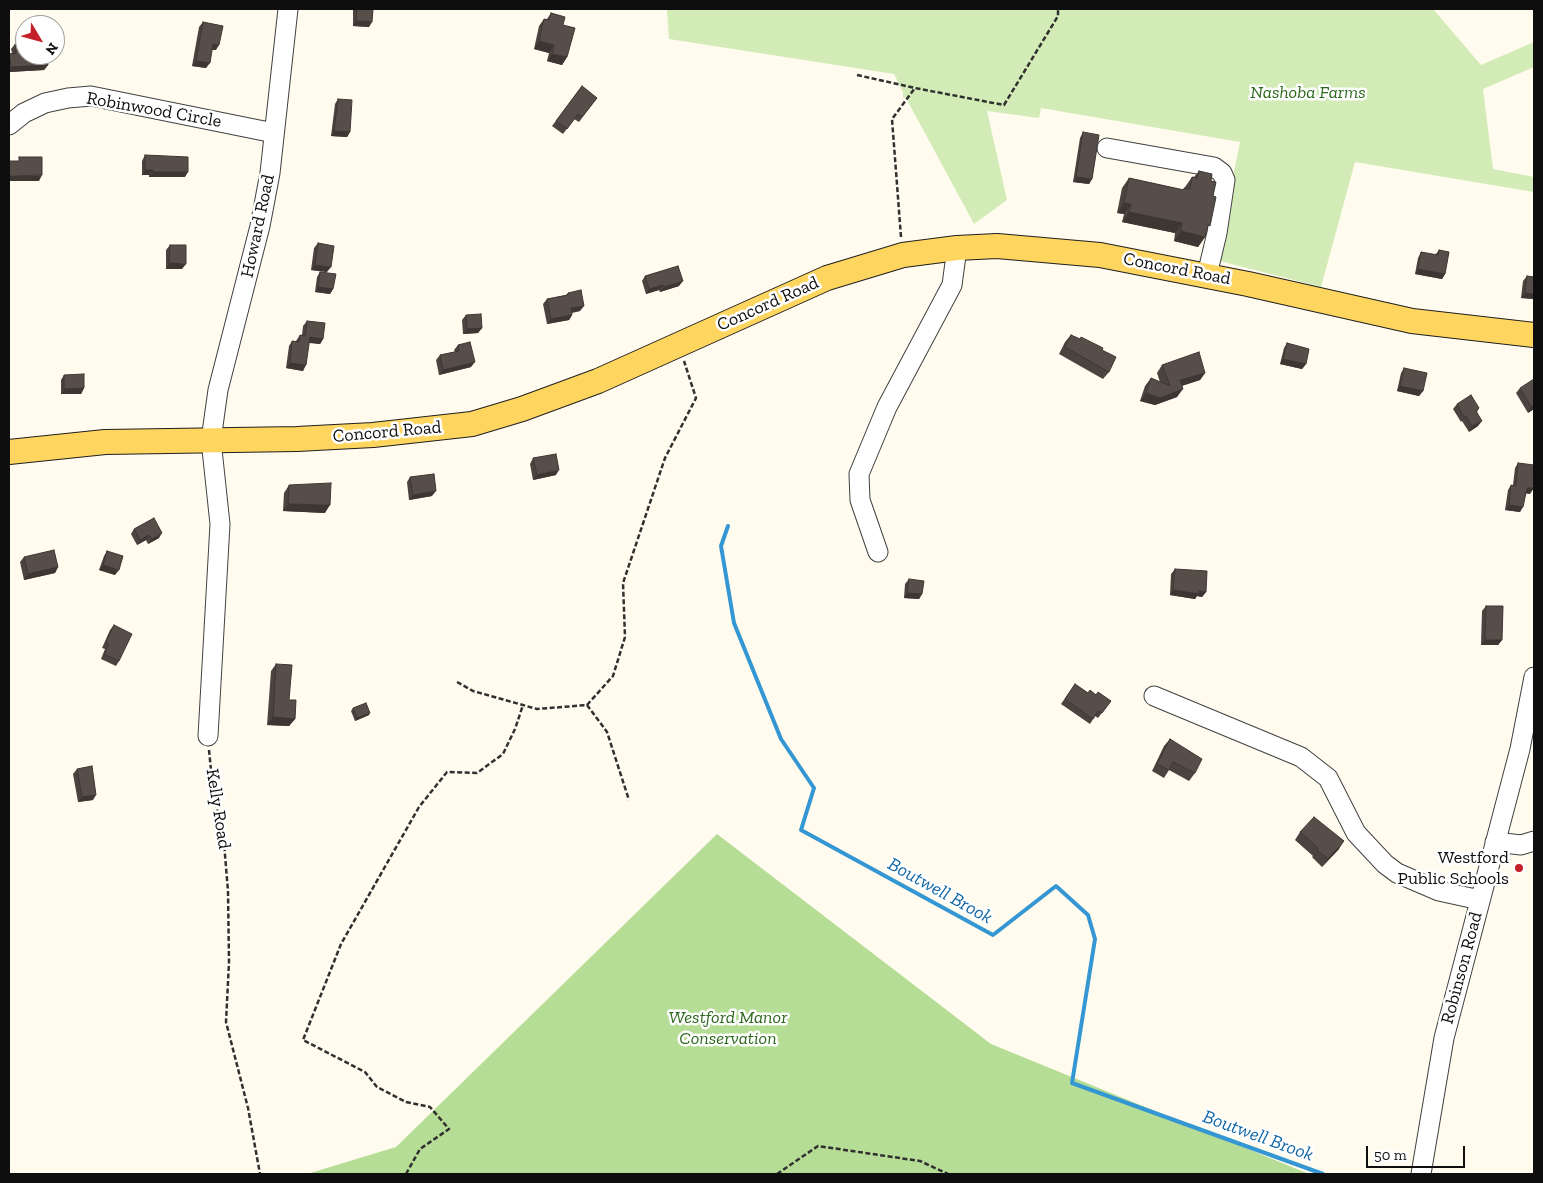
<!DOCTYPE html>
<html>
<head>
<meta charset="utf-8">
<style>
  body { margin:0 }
  #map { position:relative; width:1543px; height:1183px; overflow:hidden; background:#fffbee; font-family:"Zilla Slab",serif }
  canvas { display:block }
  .frame { position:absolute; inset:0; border:10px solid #0e0e0e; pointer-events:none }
  .north { position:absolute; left:15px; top:15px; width:50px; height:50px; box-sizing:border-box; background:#fff; border:1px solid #9f9f9f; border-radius:50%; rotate:127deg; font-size:14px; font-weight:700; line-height:20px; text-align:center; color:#0e0e0e }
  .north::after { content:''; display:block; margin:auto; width:18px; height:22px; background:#c41f2a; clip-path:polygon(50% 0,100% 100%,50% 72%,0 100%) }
  .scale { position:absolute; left:1366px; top:1146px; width:99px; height:22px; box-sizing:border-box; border:2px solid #0e0e0e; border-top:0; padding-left:6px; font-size:15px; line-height:18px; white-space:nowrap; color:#0e0e0e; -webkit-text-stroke:4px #fff; paint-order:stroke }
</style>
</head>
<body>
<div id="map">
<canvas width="1543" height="1183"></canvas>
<div class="frame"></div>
<div class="north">N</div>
<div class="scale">50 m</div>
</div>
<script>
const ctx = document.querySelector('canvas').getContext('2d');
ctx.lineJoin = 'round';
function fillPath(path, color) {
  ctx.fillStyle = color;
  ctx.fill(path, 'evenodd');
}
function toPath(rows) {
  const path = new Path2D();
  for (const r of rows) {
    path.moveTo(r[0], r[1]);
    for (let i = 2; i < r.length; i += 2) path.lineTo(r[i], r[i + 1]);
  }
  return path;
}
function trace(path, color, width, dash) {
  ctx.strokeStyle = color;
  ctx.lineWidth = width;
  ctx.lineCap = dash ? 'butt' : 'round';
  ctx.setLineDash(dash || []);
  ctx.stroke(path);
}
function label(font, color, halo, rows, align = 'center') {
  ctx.font = font + ' "Zilla Slab",serif';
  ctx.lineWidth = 5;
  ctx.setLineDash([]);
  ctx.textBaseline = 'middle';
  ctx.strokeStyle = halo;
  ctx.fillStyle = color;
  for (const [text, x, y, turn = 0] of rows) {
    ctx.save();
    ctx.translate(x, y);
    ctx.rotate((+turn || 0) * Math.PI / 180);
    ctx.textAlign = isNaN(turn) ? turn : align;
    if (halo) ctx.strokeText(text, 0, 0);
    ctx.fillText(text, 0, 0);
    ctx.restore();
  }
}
fillPath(toPath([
  [667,9,1433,9,1481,65,1534,42,1534,67,1483,89,1493,169,1534,177,1534,192,1355,162,1321,287,1216,260,1240,142,1041,108,1039,118,987,111,1007,200,974,224,906,98,903,97,903,92,894,74,669,39]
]), '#d3ebb6');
fillPath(toPath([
  [717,834,991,1044,1309,1174,307,1174,396,1147]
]), '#b6dd95');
trace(toPath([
  [728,526,721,546,734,623,781,739,814,788,801,830,993,935,1056,886,1088,915,1095,939,1072,1083,1323,1174]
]), '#3497d3', 4);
const minor = toPath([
  [9,125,24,113,45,103,68,98,91,96,274,133],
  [1107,148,1214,167,1222,173,1225,180,1217,233,1207,275],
  [878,552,860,500,859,474,887,407,952,285,957,248],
  [1154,696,1301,757,1328,778,1356,833,1385,864,1397,873,1439,891,1480,900],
  [208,736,220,524,211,440,218,390,260,226,270,173,288,9],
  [1495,842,1521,845,1534,841],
  [1421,1174,1444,1038,1520,749,1534,677]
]);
const major = toPath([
  [9,452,105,442,297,439,373,435,472,424,522,409,598,381,827,278,903,255,957,248,997,246,1100,255,1248,284,1412,321,1534,335]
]);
trace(minor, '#414141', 21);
trace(major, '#1f1f1f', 26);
trace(toPath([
  [857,75,915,88],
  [901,237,892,119,915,88,1004,105,1058,16,1058,9],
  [457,682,473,691,537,709,587,705,613,676,625,637,623,583,665,458,696,398,684,361],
  [587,705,607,732,629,800],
  [209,750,213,790,224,843,228,891,229,962,226,1022,248,1108,260,1174],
  [406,1174,420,1149,449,1129,430,1107,406,1102,377,1087,365,1072,303,1040,341,944,419,807,447,772,477,773,503,754,515,729,523,705],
  [777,1174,818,1146,920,1161,948,1174]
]), '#303030', 2.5, [5, 2.5]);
trace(minor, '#fff', 19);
trace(major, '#fed55f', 24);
fillPath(toPath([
  [353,9,373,9,369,27,353,26],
  [551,13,563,25,567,57,562,65,547,61,549,53,534,49,539,26,544,19,547,19],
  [203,22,216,50,212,50,206,68,192,66,199,27],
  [15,44,25,55,48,65,44,70,9,72,9,54,12,53,11,49],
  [582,86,597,98,579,122,574,119,563,134,552,126],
  [338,99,350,132,347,137,331,136,335,104],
  [1083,132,1092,179,1089,184,1073,182,1080,138],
  [145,155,185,177,149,177,149,175,142,175,142,161],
  [1199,171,1211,181,1206,231,1205,237,1198,247,1174,241,1175,233,1122,222,1124,214,1117,213,1122,188,1129,178,1183,190,1192,177,1194,177],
  [318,243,327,272,311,270,314,248],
  [170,245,182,269,166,269,166,250],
  [1439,250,1445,274,1442,279,1415,274,1418,258,1421,252,1435,255],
  [320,272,333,289,330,294,315,292,317,277],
  [645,276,679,286,660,292,659,290,646,294,642,281],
  [1527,276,1534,299,1521,298,1523,281],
  [568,293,580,311,572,313,572,315,569,320,547,324,543,304,547,299,566,295],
  [466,315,482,328,478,333,463,334,462,320],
  [307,321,323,339,320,344,309,343,303,371,286,368,289,346,292,341,296,341,300,335,302,335,303,326],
  [1071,335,1102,350,1109,372,1103,379,1059,354,1065,342],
  [1287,343,1306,364,1302,369,1280,364,1284,348],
  [458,345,471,367,439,375,436,360,440,355,455,352,454,350],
  [1162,365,1205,373,1200,380,1182,386,1177,397,1155,405,1140,401,1145,386,1151,378,1160,382,1157,373],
  [1404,368,1423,391,1419,396,1397,391,1401,373],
  [64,375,84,388,81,394,61,394,61,380],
  [1520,388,1534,409,1528,413,1516,393],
  [1457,404,1479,408,1477,412,1478,426,1469,432,1462,421,1461,422,1453,409],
  [533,458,556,475,533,480,530,464],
  [1518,463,1530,494,1526,493,1520,512,1505,510,1508,490,1511,485,1513,485,1515,468],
  [410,477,432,496,409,500,407,482],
  [289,485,325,513,283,511,284,493],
  [134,529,159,538,148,544,146,540,137,545,131,534],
  [107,551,115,575,99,570,104,556],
  [24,557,58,567,55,573,24,580,20,562],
  [1175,569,1206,592,1202,597,1197,596,1195,599,1170,595,1171,574],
  [909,579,922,594,919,599,904,598,905,584],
  [1486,606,1502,640,1498,645,1481,645,1482,611],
  [114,625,119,661,116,666,101,659,105,649,102,648,110,630],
  [276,664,289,700,295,719,289,726,267,725,271,671],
  [1075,684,1088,693,1096,695,1111,701,1098,718,1095,716,1090,724,1061,704],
  [353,708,369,715,355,721,351,711],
  [1170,739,1195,773,1189,781,1169,770,1164,778,1152,771,1164,746],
  [77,769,93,800,78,802,73,774],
  [1300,832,1339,849,1322,867,1312,857,1313,856,1295,840]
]), '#4b433f');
fillPath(toPath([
  [356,21,372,22,369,27,353,26],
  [539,41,554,45,549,53,534,49],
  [213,44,219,45,216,50,210,49],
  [552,54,567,57,562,65,547,61],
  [196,61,210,63,206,68,192,66],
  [48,65,44,70,9,72,9,70,11,67],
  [334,131,350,132,347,137,331,136],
  [145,170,153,170,149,175,142,175],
  [153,172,188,172,185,177,149,177],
  [42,175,39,181,9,181,9,176],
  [1076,177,1092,179,1089,184,1073,182],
  [1124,203,1131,204,1124,214,1117,213],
  [1129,212,1182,223,1175,233,1122,222],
  [1181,231,1205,237,1198,247,1174,241],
  [169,263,186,264,182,269,166,269],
  [315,265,331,267,327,272,311,270],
  [1418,269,1445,274,1442,279,1415,274],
  [683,281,679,286,660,292,664,287],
  [663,285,659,290,646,294,649,289],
  [318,287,333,289,330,294,315,292],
  [1525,293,1534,294,1534,299,1521,298],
  [584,306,580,311,567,313,571,308],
  [572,315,569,320,547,324,551,319],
  [482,328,478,333,463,334,467,329],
  [310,337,323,339,320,344,306,342],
  [1283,359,1306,364,1302,369,1280,364],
  [475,362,471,367,439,375,443,370],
  [290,363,306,365,303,371,286,368],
  [1205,373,1200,380,1174,388,1180,380],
  [1400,386,1423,391,1419,396,1397,391],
  [84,388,81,394,61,394,64,389],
  [1183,389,1177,397,1155,405,1140,401,1146,393],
  [1534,406,1534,409,1528,413,1531,407],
  [1482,421,1478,426,1469,432,1472,426],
  [559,470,556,475,533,480,537,475],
  [1527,488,1534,488,1530,494,1524,493],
  [436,491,432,496,409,500,413,495],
  [288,504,330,505,325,513,283,511],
  [1509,505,1523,507,1520,512,1505,510],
  [162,533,159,538,148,544,152,539],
  [149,535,146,540,137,545,140,540],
  [103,565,119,570,115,575,99,570],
  [58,567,55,573,24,580,28,574],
  [1173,590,1199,591,1206,592,1202,597,1197,596,1195,599,1170,595],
  [907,593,922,594,919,599,904,598],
  [1485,640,1502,640,1498,645,1481,645],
  [370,713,369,715,355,721,357,718],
  [273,717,295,719,289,726,267,725],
  [96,795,93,800,78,802,82,797],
  [1344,841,1339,849,1322,867,1328,859]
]), '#3d3733');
const building = toPath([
  [357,9,373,9,372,22,356,21,357,9],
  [551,13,565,17,563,25,575,28,567,57,552,54,554,45,539,41,544,19,549,20,551,13],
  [203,22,223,26,219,45,213,44,210,63,196,61,203,22],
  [25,42,25,55,46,55,48,65,11,67,9,54,16,53,15,44,25,42],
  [582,86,597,98,582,117,578,114,567,129,556,121,582,86],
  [338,99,352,100,350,132,334,131,338,99],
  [1083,132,1099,135,1092,179,1076,177,1083,132],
  [145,155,188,157,188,172,153,172,153,170,145,170,145,155],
  [19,157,42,157,42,175,9,176,9,161,19,161,19,157],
  [1199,171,1212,174,1211,181,1216,182,1213,196,1216,197,1210,226,1208,225,1205,237,1181,231,1182,223,1129,212,1131,204,1124,203,1129,178,1184,190,1184,188,1190,189,1192,177,1197,178,1199,171],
  [318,243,334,246,331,267,315,265,318,243],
  [170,245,186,245,186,264,169,263,170,245],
  [1439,250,1449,252,1445,274,1418,269,1421,252,1438,255,1439,250],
  [678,266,683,281,664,287,663,285,649,289,645,276,678,266],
  [320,272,336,274,333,289,318,287,320,272],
  [1527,276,1534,277,1534,294,1525,293,1527,276],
  [581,290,584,306,571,308,572,315,551,319,547,299,568,295,568,293,581,290],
  [481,314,482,328,467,329,466,315,481,314],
  [307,321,325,323,323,339,310,337,306,365,290,363,292,341,299,342,300,335,305,336,307,321],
  [1071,335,1080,339,1081,337,1103,348,1102,350,1116,357,1109,372,1065,347,1071,335],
  [470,342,475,362,443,370,440,355,459,351,458,345,470,342],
  [1287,343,1309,349,1306,364,1283,359,1287,343],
  [1199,352,1205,373,1180,380,1183,389,1160,398,1146,393,1151,378,1170,386,1162,365,1199,352],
  [1404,368,1427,373,1423,391,1400,386,1404,368],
  [84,374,84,388,64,389,64,375,84,374],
  [1534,379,1534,406,1531,407,1520,388,1534,379],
  [1471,395,1479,408,1476,411,1482,421,1472,426,1466,416,1464,417,1457,404,1471,395],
  [556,454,559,470,537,475,533,458,556,454],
  [1518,463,1534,465,1534,488,1527,488,1523,507,1509,505,1511,485,1516,486,1518,463],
  [434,474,436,491,413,495,410,477,434,474],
  [331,483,330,505,288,504,289,485,331,483],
  [154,518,162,533,152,539,149,535,140,540,134,529,154,518],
  [54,550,58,567,28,574,24,557,54,550],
  [107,551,123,556,119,570,103,565,107,551],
  [1175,569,1207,571,1206,592,1199,591,1199,594,1173,590,1175,569],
  [909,579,924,581,922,594,907,593,909,579],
  [1486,606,1503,606,1502,640,1485,640,1486,606],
  [114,625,132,634,119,661,104,654,109,644,106,642,114,625],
  [276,664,292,665,289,700,296,700,295,719,273,717,276,664],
  [1075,684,1088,693,1090,690,1096,695,1098,692,1111,701,1102,713,1098,711,1093,719,1065,699,1075,684],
  [366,703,370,713,357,718,353,708,366,703],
  [1170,739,1202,759,1195,773,1173,762,1169,770,1157,764,1170,739],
  [92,766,96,795,82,797,77,769,92,766],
  [1314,817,1344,841,1328,859,1317,850,1318,848,1300,832,1314,817]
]);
fillPath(building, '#574e49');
trace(building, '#3d3733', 1);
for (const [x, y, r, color] of [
  [1519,868,5,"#c41f2a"]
]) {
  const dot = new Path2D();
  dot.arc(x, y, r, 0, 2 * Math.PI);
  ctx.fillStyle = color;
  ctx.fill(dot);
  trace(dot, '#fff', 2);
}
label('italic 18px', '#2c681b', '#fff', [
  ["Nashoba Farms",1308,93],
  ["Westford Manor",728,1018],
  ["Conservation",728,1039]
]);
label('18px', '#0e0e0e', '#fff', [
  ["Robinwood Circle",154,110,10],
  ["Howard Road",258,226,-78],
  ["Concord Road",1177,269,11],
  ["Concord Road",768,304,-24],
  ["Concord Road",387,432,-5],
  ["Kelly Road",218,809,81],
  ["Robinson Road",1462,968,-75]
]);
label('18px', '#0e0e0e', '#fff', [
  ["Westford",1509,858],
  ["Public Schools",1509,879]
], 'right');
label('italic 19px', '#1167a5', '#fff', [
  ["Boutwell Brook",940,891,29],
  ["Boutwell Brook",1258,1136,20]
]);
</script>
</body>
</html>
